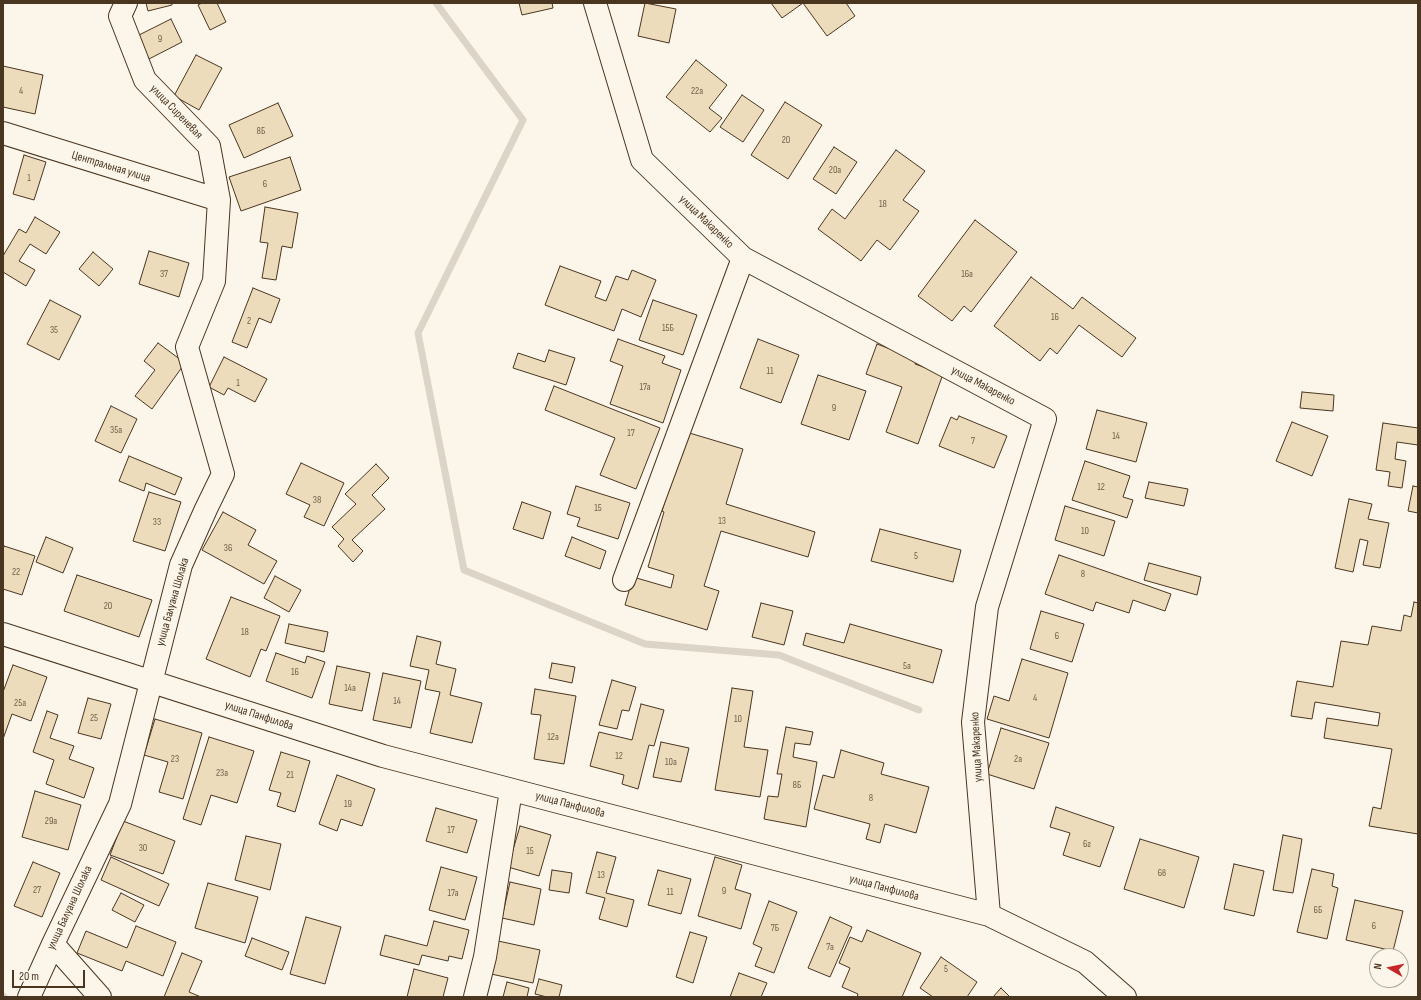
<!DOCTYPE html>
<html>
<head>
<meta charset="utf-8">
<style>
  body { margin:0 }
  #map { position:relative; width:1421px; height:1000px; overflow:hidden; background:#fbf6e9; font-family:"Sofia Sans Condensed",sans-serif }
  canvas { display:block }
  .frame { position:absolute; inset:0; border:4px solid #4a3520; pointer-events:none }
  .north { position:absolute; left:1369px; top:948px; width:40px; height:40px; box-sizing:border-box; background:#fbf6e9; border:1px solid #b4a999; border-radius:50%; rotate:279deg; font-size:11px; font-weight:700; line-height:16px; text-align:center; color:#4a3520 }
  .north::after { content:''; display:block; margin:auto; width:14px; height:18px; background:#c62828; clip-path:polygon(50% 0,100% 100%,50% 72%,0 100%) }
  .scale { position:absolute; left:12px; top:970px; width:73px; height:18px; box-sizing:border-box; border:2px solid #4a3520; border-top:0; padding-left:5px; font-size:12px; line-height:14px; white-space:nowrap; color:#4a3520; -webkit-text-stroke:3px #fbf6e9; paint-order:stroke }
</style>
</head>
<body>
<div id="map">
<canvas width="1421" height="1000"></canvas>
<div class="frame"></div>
<div class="north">N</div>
<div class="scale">20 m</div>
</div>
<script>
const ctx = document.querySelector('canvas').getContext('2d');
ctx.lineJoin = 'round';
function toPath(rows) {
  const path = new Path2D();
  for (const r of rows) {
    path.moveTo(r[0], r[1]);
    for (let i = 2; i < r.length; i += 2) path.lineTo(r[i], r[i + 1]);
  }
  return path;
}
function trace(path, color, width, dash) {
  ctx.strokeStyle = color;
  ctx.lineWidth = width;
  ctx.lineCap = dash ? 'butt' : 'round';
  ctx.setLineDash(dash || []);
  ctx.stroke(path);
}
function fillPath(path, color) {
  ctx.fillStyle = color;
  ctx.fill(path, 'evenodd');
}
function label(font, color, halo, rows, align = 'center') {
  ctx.font = font + ' "Sofia Sans Condensed",sans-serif';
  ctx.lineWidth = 3;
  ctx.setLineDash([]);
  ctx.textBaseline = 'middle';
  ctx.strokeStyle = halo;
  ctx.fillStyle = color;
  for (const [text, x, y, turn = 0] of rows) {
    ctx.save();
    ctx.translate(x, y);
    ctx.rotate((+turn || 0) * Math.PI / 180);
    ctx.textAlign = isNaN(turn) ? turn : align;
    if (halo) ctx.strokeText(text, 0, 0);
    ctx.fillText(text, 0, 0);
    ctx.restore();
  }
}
trace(toPath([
  [436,3,523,120,418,333,464,570,645,644,779,655,919,710],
  [3,996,4,997]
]), '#dcd4c6', 7);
const building = toPath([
  [146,3,172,3,172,5,148,11,146,3],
  [202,3,217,3,226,22,210,30,198,5,202,3],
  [519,3,552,3,553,8,522,15,519,3],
  [645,3,676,9,669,43,638,36,645,3],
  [771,3,846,3,855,16,827,36,803,3,782,18,771,3],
  [171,19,182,42,149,59,137,36,171,19],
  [196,55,222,68,199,110,174,96,196,55],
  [696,60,727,85,709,108,722,118,710,132,666,97,696,60],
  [3,66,43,75,35,114,3,107,3,66],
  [742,95,764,110,743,142,720,127,742,95],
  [785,102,822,125,788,179,751,155,785,102],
  [278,103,293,136,244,158,229,125,278,103],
  [834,147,857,162,836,194,813,179,834,147],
  [896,150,925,171,903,200,919,211,890,250,877,240,861,261,818,229,832,209,845,219,896,150],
  [24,155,46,162,34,200,13,194,24,155],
  [290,157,301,190,241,211,229,177,290,157],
  [265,207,298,213,292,248,282,246,276,280,262,278,268,243,260,242,265,207],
  [35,217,60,232,46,254,30,244,19,261,35,270,26,286,3,272,3,256,19,229,26,233,35,217],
  [975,220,1017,252,971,312,964,306,952,321,918,296,975,220],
  [149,251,189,263,179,297,139,284,149,251],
  [93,252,113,269,99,286,79,269,93,252],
  [560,266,601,281,595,297,606,301,616,276,628,280,632,270,656,280,641,317,622,309,614,331,545,305,560,266],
  [1031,277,1073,309,1082,297,1136,338,1122,357,1079,325,1057,354,1050,348,1040,361,994,326,1031,277],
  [253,288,280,299,271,323,259,318,247,348,232,342,253,288],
  [50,300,81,316,59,360,27,344,50,300],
  [653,300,697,315,683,355,639,340,653,300],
  [618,339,665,356,662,363,681,370,663,423,610,404,623,366,610,361,618,339],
  [758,339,799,355,781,403,740,388,758,339],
  [158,343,185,363,152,409,135,396,155,370,144,361,158,343],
  [877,344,917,359,915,364,943,374,918,444,886,432,902,387,866,374,877,344],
  [549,350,575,358,566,385,513,368,518,353,545,362,549,350],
  [224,357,267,379,255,402,228,388,224,395,209,387,224,357],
  [818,375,866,391,849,440,801,424,818,375],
  [554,386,660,428,636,489,600,475,615,438,545,410,554,386],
  [1302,392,1334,395,1333,411,1300,408,1302,392],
  [111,406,137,419,121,453,95,441,111,406],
  [1097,410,1147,423,1136,462,1086,449,1097,410],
  [959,416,1007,436,994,468,939,446,951,417,957,420,959,416],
  [1292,422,1328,436,1312,476,1276,461,1292,422],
  [1383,423,1418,428,1418,445,1397,442,1395,459,1406,461,1402,488,1388,486,1390,472,1376,470,1383,423],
  [686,432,743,449,726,504,815,532,808,557,721,531,704,586,719,591,707,630,625,605,633,577,671,588,674,575,648,567,664,512,662,511,686,432],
  [129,456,182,478,175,495,146,483,144,491,119,481,129,456],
  [1085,461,1130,476,1123,497,1133,500,1127,518,1072,500,1085,461],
  [301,463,344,483,324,526,304,517,310,505,286,494,301,463],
  [376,464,389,478,372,495,385,509,352,540,363,551,353,562,338,546,344,539,332,527,356,504,345,494,376,464],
  [1149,482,1188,489,1184,506,1145,498,1149,482],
  [576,486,630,503,618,539,577,526,580,518,567,514,576,486],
  [1413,486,1418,487,1418,513,1408,511,1413,486],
  [149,492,181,502,165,551,133,541,149,492],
  [1349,499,1372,504,1368,519,1389,523,1380,568,1363,565,1368,541,1360,539,1353,572,1335,568,1349,499],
  [522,502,551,512,543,539,513,529,522,502],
  [1065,506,1115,521,1104,556,1055,540,1065,506],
  [223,512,256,530,248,545,277,561,264,584,202,550,223,512],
  [880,529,961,550,953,582,871,561,880,529],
  [46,537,73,548,63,573,36,562,46,537],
  [572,537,606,551,600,569,565,556,572,537],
  [4,546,35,556,22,595,3,589,3,550,4,546],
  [1059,555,1171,594,1165,611,1133,600,1129,613,1096,602,1093,611,1045,594,1059,555],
  [1149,563,1201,577,1197,595,1144,580,1149,563],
  [77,575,152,600,139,637,64,611,77,575],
  [275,576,301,590,289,612,264,598,275,576],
  [231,597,280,616,266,651,261,649,250,677,206,659,231,597],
  [1414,602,1418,603,1418,834,1369,826,1373,807,1381,809,1392,749,1324,738,1327,718,1378,726,1380,713,1315,702,1312,719,1291,716,1297,681,1333,687,1341,641,1368,645,1372,626,1401,631,1404,615,1411,617,1414,602],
  [761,603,793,611,784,645,752,637,761,603],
  [1041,611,1084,624,1072,662,1030,649,1041,611],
  [289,624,328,632,324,652,285,643,289,624],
  [850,624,942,650,933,683,803,645,806,633,844,643,850,624],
  [417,636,441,642,436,664,456,669,450,695,482,703,472,743,430,733,440,692,425,689,429,670,410,666,417,636],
  [276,653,305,663,307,656,325,662,312,698,266,681,276,653],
  [1022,659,1068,673,1049,738,987,719,994,696,1009,701,1022,659],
  [552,663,575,667,572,683,549,678,552,663],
  [13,665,47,677,31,721,12,714,3,739,3,692,13,665],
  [337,666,370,673,362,711,329,704,337,666],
  [383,673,421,681,411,728,373,720,383,673],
  [612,680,636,687,629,711,622,710,617,729,599,725,612,680],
  [732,688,753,691,744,747,768,750,760,797,715,790,732,688],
  [535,689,576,696,564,764,534,759,541,715,531,714,535,689],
  [88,698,111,704,101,739,78,733,88,698],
  [641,704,664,710,654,746,649,745,638,789,622,784,624,775,590,766,599,732,632,740,641,704],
  [47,711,58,715,50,738,74,746,69,759,94,768,84,798,46,784,54,760,33,752,47,711],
  [155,719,202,733,183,799,159,792,168,762,144,755,155,719],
  [786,727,813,732,810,745,795,743,793,757,817,762,806,827,764,819,768,796,778,797,782,774,777,774,786,727],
  [1001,728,1049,743,1034,789,987,774,1001,728],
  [209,737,254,751,237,803,211,795,201,825,183,819,209,737],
  [661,742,689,748,681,782,653,777,661,742],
  [841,750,884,763,881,774,929,787,916,833,885,824,880,843,866,839,870,824,814,809,823,775,834,778,841,750],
  [281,752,310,761,295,812,277,806,281,793,269,790,281,752],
  [337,775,375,789,362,826,341,819,337,831,319,824,337,775],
  [35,791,81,805,68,850,22,837,35,791],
  [1056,807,1114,827,1100,867,1063,855,1070,833,1050,827,1056,807],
  [436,808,477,820,467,853,426,841,436,808],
  [123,821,175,841,163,874,110,855,123,821],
  [520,826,551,835,539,876,508,867,520,826],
  [1283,835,1302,839,1293,893,1273,890,1283,835],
  [246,836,281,844,270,890,235,880,246,836],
  [1140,839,1199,857,1184,908,1124,889,1140,839],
  [597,852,616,857,606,893,634,900,627,927,599,919,605,898,586,893,597,852],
  [111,857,169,884,159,906,101,880,111,857],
  [715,857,742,865,735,889,751,894,741,929,698,916,715,857],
  [33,862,60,873,42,917,14,906,33,862],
  [1234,864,1264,871,1254,916,1224,909,1234,864],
  [441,867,477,877,465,920,429,910,441,867],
  [1312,869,1334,874,1332,886,1338,888,1327,939,1297,932,1312,869],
  [552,870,572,873,569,893,549,890,552,870],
  [658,870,691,879,681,914,648,905,658,870],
  [510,882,541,889,534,925,502,918,510,882],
  [208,883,258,897,245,943,195,928,208,883],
  [121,893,144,905,135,922,112,910,121,893],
  [1355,900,1403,911,1393,951,1346,940,1355,900],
  [769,901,797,912,774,973,755,966,762,948,753,944,769,901],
  [306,917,341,927,325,984,290,974,306,917],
  [830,917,852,927,830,977,808,968,830,917],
  [434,921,469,930,462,959,449,956,448,961,422,955,419,965,380,955,385,935,427,946,434,921],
  [136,926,176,942,163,976,126,961,122,971,77,953,86,931,127,948,136,926],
  [867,930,921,953,902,997,857,997,858,994,842,987,850,968,839,963,850,937,862,942,867,930],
  [690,932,707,937,693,983,676,977,690,932],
  [252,938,289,952,282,970,245,956,252,938],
  [498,941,540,950,533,983,491,974,498,941],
  [182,953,202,961,189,992,201,997,164,997,182,953],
  [941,957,977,982,967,997,933,997,920,988,941,957],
  [414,969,448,978,443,997,407,997,414,969],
  [739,973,767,983,761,997,730,997,739,973],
  [539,979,562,985,559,997,547,997,535,994,539,979],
  [507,982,529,988,527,997,503,997,507,982],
  [1001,988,1010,997,993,997,1001,988]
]);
fillPath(building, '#ecdcbc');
trace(building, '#4a3520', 1);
const street = toPath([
  [595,3,642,160,743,258,1045,419,987,607,973,722,989,915],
  [3,133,219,200],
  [624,580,743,258],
  [3,634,383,756,989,915,1085,962,1125,997],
  [53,944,100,997],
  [29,997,53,944,120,804,181,565,206,509,223,474,187,347,214,281,219,200,209,146,145,80,120,16,126,3],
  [475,997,485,957,511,790]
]);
trace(street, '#4a3520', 24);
trace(street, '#fbf6e9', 22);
label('10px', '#725f47', null, [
  ["9",160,39],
  ["4",21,91],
  ["22а",697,91],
  ["8Б",261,131],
  ["20",786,140],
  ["20а",835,170],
  ["1",29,178],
  ["6",265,184],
  ["18",883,204],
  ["37",164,274],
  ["16а",967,274],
  ["16",1055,317],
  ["2",249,321],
  ["15Б",668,328],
  ["35",54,330],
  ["11",770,371],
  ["1",238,383],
  ["17а",645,387],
  ["9",834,408],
  ["35а",116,430],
  ["17",631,433],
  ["14",1116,436],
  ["7",973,441],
  ["12",1101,487],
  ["38",317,500],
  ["15",598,508],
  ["13",722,521],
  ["33",157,522],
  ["10",1085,531],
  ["36",228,548],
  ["5",916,556],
  ["22",16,572],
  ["8",1083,574],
  ["20",108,606],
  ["18",245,632],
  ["6",1057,636],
  ["5а",907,666],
  ["16",295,672],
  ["14а",350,688],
  ["4",1035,698],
  ["14",397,701],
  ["25а",20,703],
  ["25",94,718],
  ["10",738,719],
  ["12а",553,737],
  ["12",619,756],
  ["23",175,759],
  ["2а",1018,759],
  ["10а",671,762],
  ["23а",222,773],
  ["21",290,775],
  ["8Б",797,785],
  ["8",871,798],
  ["19",348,804],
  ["29а",51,821],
  ["17",451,830],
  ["6г",1087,844],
  ["30",143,848],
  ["15",530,851],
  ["6в",1162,873],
  ["13",601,875],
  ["27",37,890],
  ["9",724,891],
  ["11",670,892],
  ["17а",453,893],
  ["6Б",1318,910],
  ["6",1374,926],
  ["7Б",775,928],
  ["7а",830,947],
  ["5",946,969]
]);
label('12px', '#4a3520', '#fbf6e9', [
  ["улица Сиреневая",176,112,46],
  ["Центральная улица",111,167,17],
  ["улица Макаренко",706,222,44],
  ["улица Макаренко",983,386,28],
  ["улица Балуана Шолака",173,602,-74],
  ["улица Панфилова",259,716,18],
  ["улица Макаренко",977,747,-93],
  ["улица Панфилова",570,805,15],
  ["улица Панфилова",884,888,15],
  ["улица Балуана Шолака",70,908,-65]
]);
</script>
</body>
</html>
